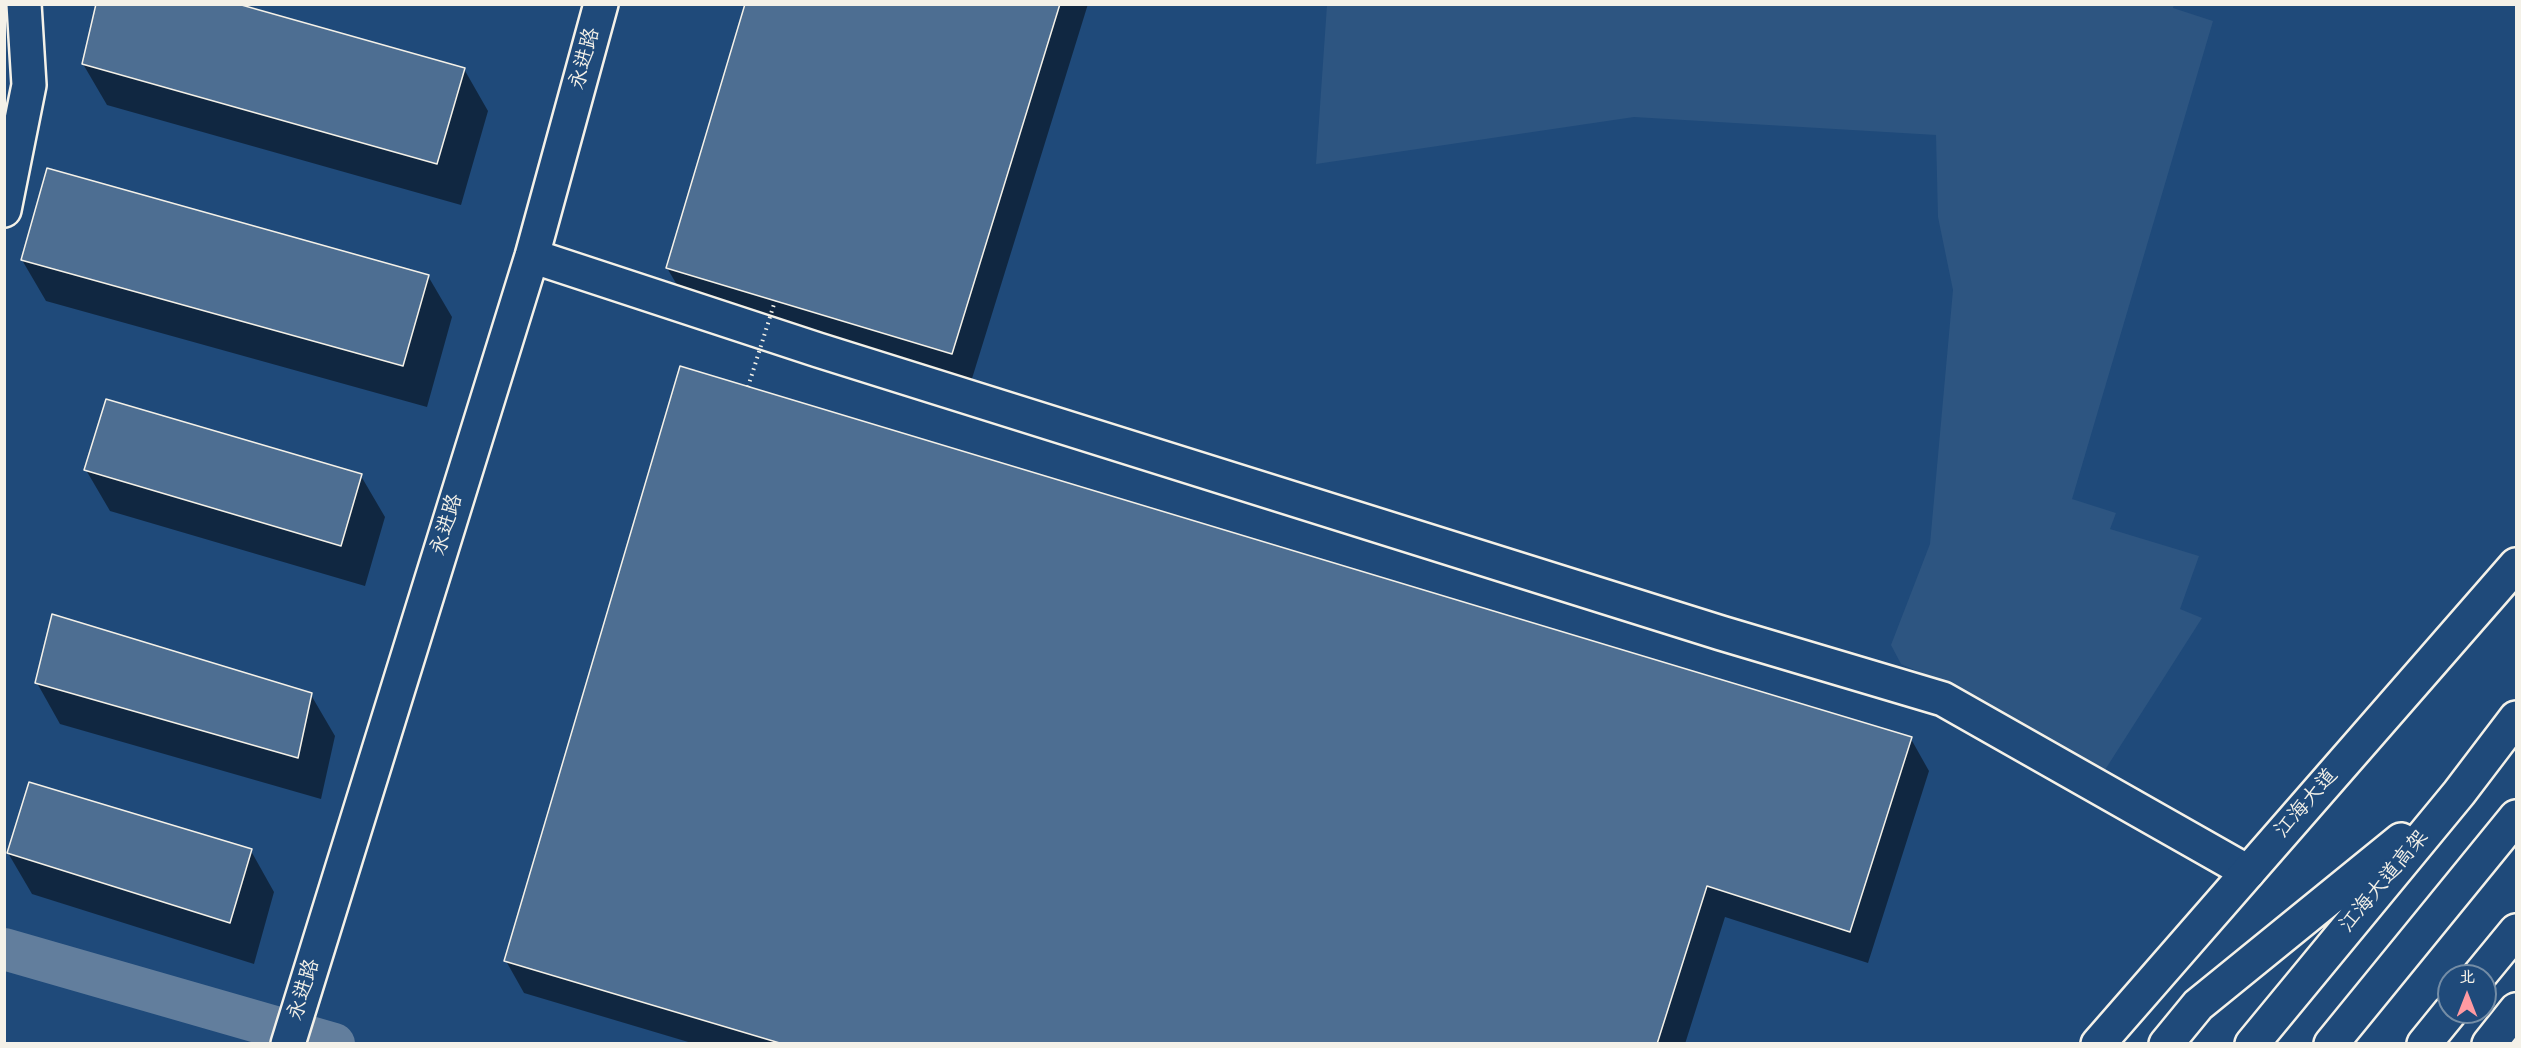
<!DOCTYPE html>
<html>
<head>
<meta charset="utf-8">
<style>
  body { margin:0 }
  #map { position:relative; width:2521px; height:1048px; overflow:hidden; background:#1f4a7a; font-family:Mynerve,"LXGW WenKai TC",sans-serif }
  canvas { display:block }
  .frame { position:absolute; inset:0; border:6px solid #f4f1e8; pointer-events:none }
  .north { position:absolute; left:2437px; top:964px; width:60px; height:60px; box-sizing:border-box; background:#1f4a7a; border:2px solid #748da6; border-radius:50%; rotate:0deg; font-size:16px; font-weight:700; line-height:24px; text-align:center; color:#f4f1e8 }
  .north::after { content:''; display:block; margin:auto; width:21px; height:27px; background:#ff9aa2; clip-path:polygon(50% 0,100% 100%,50% 72%,0 100%) }
</style>
</head>
<body>
<div id="map">
<canvas width="2521" height="1048"></canvas>
<div class="frame"></div>
<div class="north">北</div>
</div>
<script>
const ctx = document.querySelector('canvas').getContext('2d');
ctx.lineJoin = 'round';
function fillPath(path, color) {
  ctx.fillStyle = color;
  ctx.fill(path, 'evenodd');
}
function toPath(rows) {
  const path = new Path2D();
  for (const r of rows) {
    path.moveTo(r[0], r[1]);
    for (let i = 2; i < r.length; i += 2) path.lineTo(r[i], r[i + 1]);
  }
  return path;
}
function trace(path, color, width, dash) {
  ctx.strokeStyle = color;
  ctx.lineWidth = width;
  ctx.lineCap = dash ? 'butt' : 'round';
  ctx.setLineDash(dash || []);
  ctx.stroke(path);
}
function label(font, color, halo, rows, align = 'center') {
  ctx.font = font + ' Mynerve,"LXGW WenKai TC",sans-serif';
  ctx.lineWidth = 4.5;
  ctx.setLineDash([]);
  ctx.textBaseline = 'middle';
  ctx.strokeStyle = halo;
  ctx.fillStyle = color;
  for (const [text, x, y, turn = 0] of rows) {
    ctx.save();
    ctx.translate(x, y);
    ctx.rotate((+turn || 0) * Math.PI / 180);
    ctx.textAlign = isNaN(turn) ? turn : align;
    if (halo) ctx.strokeText(text, 0, 0);
    ctx.fillText(text, 0, 0);
    ctx.restore();
  }
}
fillPath(toPath([
  [2174,4,2173,8,2213,21,2072,499,2116,513,2110,529,2199,556,2180,609,2202,618,2103,773,1960,690,1901,664,1891,645,1930,544,1953,290,1938,217,1936,135,1634,117,1316,164,1327,5]
]), '#2d5581');
fillPath(toPath([
  [746,4,1088,4,970,385,686,300,667,268],
  [83,64,464,69,488,111,461,205,107,105],
  [22,260,428,276,452,317,427,407,46,301],
  [86,470,361,476,385,517,365,586,110,511],
  [37,683,311,695,335,736,321,799,60,724],
  [1911,739,1929,771,1868,963,1725,917,1685,1044,695,1044,524,993,506,961],
  [251,851,274,892,254,964,32,894,8,853]
]), '#0007');
trace(toPath([
  [4,949,334,1044]
]), '#627e9d', 42);
const building = toPath([
  [96,4,238,4,465,68,437,164,82,64,96,4],
  [745,4,1060,4,952,354,666,268,745,4],
  [47,168,429,275,403,366,21,260,47,168],
  [680,366,1912,737,1850,932,1707,886,1657,1044,783,1044,504,961,680,366],
  [106,399,362,474,341,546,84,470,106,399],
  [52,614,312,693,298,758,35,683,52,614],
  [29,782,252,849,230,923,7,853,29,782]
]);
fillPath(building, '#4d6e92');
trace(building, '#f4f1e8', 1.5);
const minor = toPath([
  [4,210,29,85,24,4],
  [532,256,818,350,1721,633,1943,699,2248,872],
  [288,1044,532,256,601,4]
]);
const major = toPath([
  [2098,1044,2516,565],
  [2489,1044,2516,1010]
]);
const highway = toPath([
  [2479,976,2516,931],
  [2166,1044,2198,1005,2401,840],
  [2252,1044,2459,793,2516,718],
  [2331,1044,2516,817],
  [2424,1044,2450,1012]
]);
trace(minor, '#f4f1e8', 38);
trace(major, '#f4f1e8', 38);
trace(highway, '#f4f1e8', 38);
trace(minor, '#1f4a7a', 33);
trace(major, '#1f4a7a', 33);
trace(highway, '#1f4a7a', 33);
trace(toPath([
  [748,387,775,301]
]), '#f4f1e8', 4, [1.5, 4.5]);
label('21px', '#f4f1e8', '#1f4a7a', [
  ["永进路",586,59,-75],
  ["永进路",448,525,-73],
  ["江海大道",2307,804,-49],
  ["江海大道高架",2385,882,-50],
  ["永进路",305,990,-73]
]);
</script>
</body>
</html>
